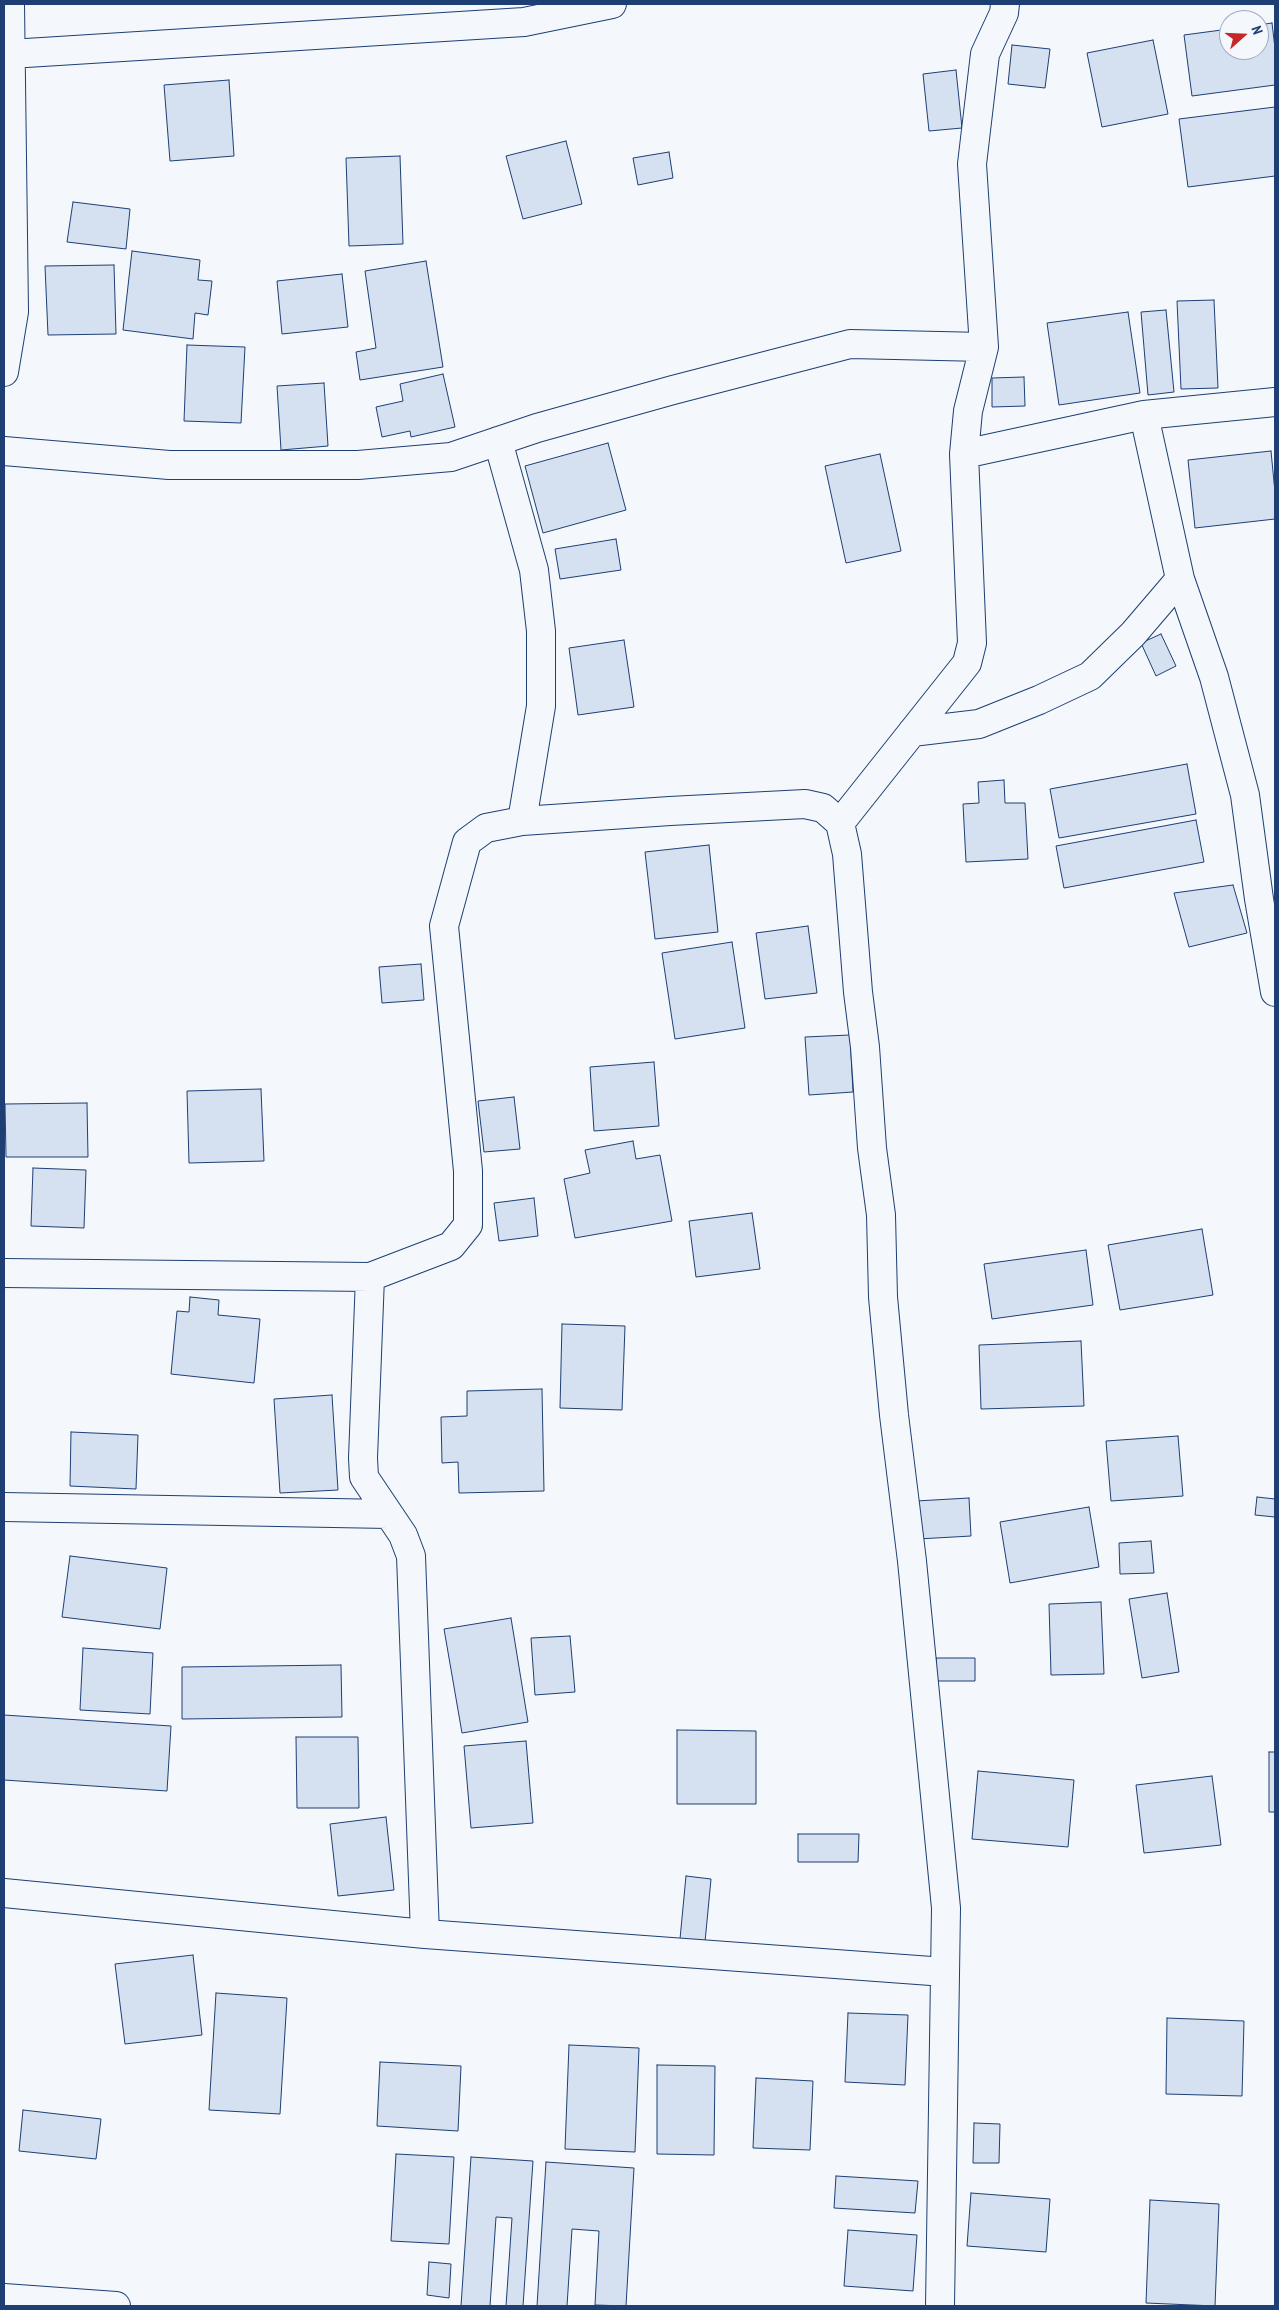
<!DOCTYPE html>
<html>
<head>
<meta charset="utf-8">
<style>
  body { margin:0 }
  #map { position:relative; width:1279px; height:2310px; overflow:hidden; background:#f4f7fb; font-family:"PT Sans Narrow",sans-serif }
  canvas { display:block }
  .frame { position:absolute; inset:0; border:5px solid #1d3f73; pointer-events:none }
  .north { position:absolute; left:1219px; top:10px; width:50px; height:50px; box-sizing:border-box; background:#f4f7fb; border:1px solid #9eadc5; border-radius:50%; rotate:70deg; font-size:14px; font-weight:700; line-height:20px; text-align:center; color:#1d3f73 }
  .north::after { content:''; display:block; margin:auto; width:18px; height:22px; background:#c62828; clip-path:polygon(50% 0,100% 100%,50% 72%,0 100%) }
</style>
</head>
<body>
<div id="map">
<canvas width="1279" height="2310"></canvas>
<div class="frame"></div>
<div class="north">N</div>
</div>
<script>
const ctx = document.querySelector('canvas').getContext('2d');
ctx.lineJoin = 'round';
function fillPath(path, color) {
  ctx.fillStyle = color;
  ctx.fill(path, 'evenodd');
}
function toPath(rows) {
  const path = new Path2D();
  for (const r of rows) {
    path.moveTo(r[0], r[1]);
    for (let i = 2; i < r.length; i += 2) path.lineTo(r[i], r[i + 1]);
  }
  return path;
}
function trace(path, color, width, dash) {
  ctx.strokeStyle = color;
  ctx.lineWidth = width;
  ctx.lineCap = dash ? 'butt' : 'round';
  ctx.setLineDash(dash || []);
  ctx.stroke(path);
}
const building = toPath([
  [1272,23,1275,48,1275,85,1192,96,1184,35,1229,29,1229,50,1259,50,1259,25,1272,23],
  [1153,40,1168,114,1102,127,1087,53,1153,40],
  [1012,45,1050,49,1045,88,1008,84,1012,45],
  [956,70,962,128,929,131,923,74,956,70],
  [229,80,234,156,170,161,164,85,229,80],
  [1275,107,1275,176,1188,187,1179,119,1275,107],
  [566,141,582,204,523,219,506,156,566,141],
  [669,152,673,178,638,185,633,158,669,152],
  [400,156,403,244,349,246,346,158,400,156],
  [73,202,130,209,126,249,67,242,73,202],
  [132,251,200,260,198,280,212,281,208,315,195,313,193,339,123,330,132,251],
  [426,261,443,367,360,380,356,352,376,348,365,271,426,261],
  [114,265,116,334,48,335,45,266,114,265],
  [342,274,348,327,282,334,277,281,342,274],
  [1214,300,1218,388,1181,389,1177,301,1214,300],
  [1166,310,1174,392,1148,395,1141,312,1166,310],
  [1128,312,1140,393,1059,405,1047,323,1128,312],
  [187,345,245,347,241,423,184,421,187,345],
  [443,374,455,427,411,437,410,431,382,437,376,407,403,401,400,384,443,374],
  [1024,377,1025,406,992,407,992,378,1024,377],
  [324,383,328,446,281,450,277,386,324,383],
  [608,443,626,510,543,533,525,466,608,443],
  [1271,451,1275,492,1275,519,1195,528,1188,460,1271,451],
  [880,454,901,551,846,563,825,466,880,454],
  [616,539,621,570,560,579,555,549,616,539],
  [1161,634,1176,666,1156,676,1141,643,1161,634],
  [624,640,634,707,578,715,569,648,624,640],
  [1187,764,1196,814,1059,838,1050,789,1187,764],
  [1004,780,1005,803,1025,803,1028,859,966,862,963,804,979,803,978,782,1004,780],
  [1196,820,1204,862,1064,888,1056,846,1196,820],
  [709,845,718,932,655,939,645,852,709,845],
  [1233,885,1247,933,1189,947,1174,893,1233,885],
  [808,926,817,993,765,999,756,933,808,926],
  [732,942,745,1028,675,1039,662,953,732,942],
  [421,964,424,1000,382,1003,379,967,421,964],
  [850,1035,853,1092,809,1095,805,1037,850,1035],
  [654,1062,659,1126,594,1131,590,1067,654,1062],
  [261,1089,264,1161,189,1163,187,1091,261,1089],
  [514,1097,520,1149,484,1152,478,1101,514,1097],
  [87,1103,88,1157,6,1157,5,1104,87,1103],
  [633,1141,636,1159,660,1155,672,1221,575,1238,564,1179,590,1173,585,1150,633,1141],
  [33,1168,86,1170,84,1228,31,1226,33,1168],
  [534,1198,538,1236,499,1241,494,1203,534,1198],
  [752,1213,760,1269,696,1277,689,1221,752,1213],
  [1202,1229,1213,1295,1120,1310,1108,1245,1202,1229],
  [1086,1250,1093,1305,992,1319,984,1264,1086,1250],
  [190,1297,219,1300,218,1315,260,1319,254,1383,171,1374,177,1311,189,1312,190,1297],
  [562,1324,625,1326,622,1410,560,1408,562,1324],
  [1081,1341,1084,1406,981,1409,979,1345,1081,1341],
  [542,1389,544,1491,459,1493,458,1462,442,1463,441,1417,467,1416,467,1391,542,1389],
  [332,1395,338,1490,280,1493,274,1399,332,1395],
  [71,1432,138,1435,136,1489,70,1486,71,1432],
  [1178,1436,1183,1496,1111,1501,1106,1441,1178,1436],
  [1257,1497,1275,1499,1275,1517,1255,1515,1257,1497],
  [969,1498,971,1536,918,1539,916,1501,969,1498],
  [1089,1507,1099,1567,1010,1583,1000,1522,1089,1507],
  [1151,1541,1154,1573,1120,1574,1119,1543,1151,1541],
  [70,1556,167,1568,160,1629,62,1617,70,1556],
  [1167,1593,1179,1672,1142,1678,1129,1599,1167,1593],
  [1101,1602,1104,1674,1051,1675,1049,1604,1101,1602],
  [511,1618,528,1722,462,1733,444,1629,511,1618],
  [570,1636,575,1692,535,1695,531,1638,570,1636],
  [83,1648,153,1653,150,1714,80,1710,83,1648],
  [936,1658,975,1658,975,1681,936,1681,936,1658],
  [341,1665,342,1717,182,1719,182,1667,341,1665],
  [4,1715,171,1726,167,1791,4,1780,4,1715],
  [677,1730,756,1731,756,1804,677,1804,677,1730],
  [296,1737,358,1737,359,1808,297,1808,296,1737],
  [526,1741,533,1823,471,1828,464,1746,526,1741],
  [1269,1752,1275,1752,1275,1812,1269,1812,1269,1752],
  [978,1771,1074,1780,1068,1847,972,1839,978,1771],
  [1212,1776,1221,1845,1144,1853,1136,1785,1212,1776],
  [386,1817,394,1890,338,1896,330,1824,386,1817],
  [798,1834,859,1834,858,1862,798,1862,798,1834],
  [686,1876,711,1879,705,1942,680,1939,686,1876],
  [193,1955,202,2035,125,2044,115,1964,193,1955],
  [216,1993,287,1998,280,2114,209,2110,216,1993],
  [848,2013,908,2015,905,2085,845,2082,848,2013],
  [1167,2018,1244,2021,1242,2096,1166,2094,1167,2018],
  [569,2045,639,2048,635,2152,565,2149,569,2045],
  [380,2062,461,2066,458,2131,377,2126,380,2062],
  [657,2065,715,2066,714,2155,657,2154,657,2065],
  [756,2078,813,2081,810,2150,753,2148,756,2078],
  [23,2110,101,2119,96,2159,19,2151,23,2110],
  [974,2123,1000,2124,999,2163,973,2163,974,2123],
  [396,2154,454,2157,449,2244,391,2241,396,2154],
  [471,2157,533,2161,523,2306,506,2306,512,2218,496,2217,490,2306,461,2306,471,2157],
  [546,2162,634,2168,626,2306,595,2305,599,2231,572,2229,567,2306,537,2306,546,2162],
  [836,2176,918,2181,915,2213,834,2208,836,2176],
  [971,2193,1050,2199,1046,2252,967,2246,971,2193],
  [1150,2200,1219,2204,1215,2306,1146,2303,1150,2200],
  [848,2230,917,2235,913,2291,844,2286,848,2230],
  [429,2262,451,2264,449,2298,427,2295,429,2262]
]);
fillPath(building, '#d5e0f0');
trace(building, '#1d3f73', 1);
const street = toPath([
  [10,54,524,22,612,4],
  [4,372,14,312,10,4],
  [1144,415,1180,579,1214,677,1245,795,1259,899,1275,992],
  [498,441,534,570,541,631,541,706,522,821],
  [4,451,169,465,358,465,451,457,537,428,673,390,850,344,984,347,972,164,985,54,1004,13,1005,4],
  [964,454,1144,415,1275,402],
  [912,732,979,724,1039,700,1090,676,1133,634,1180,579],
  [840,823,967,663,972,643,964,454,968,411,984,347],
  [4,1273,370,1277,363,1458,364,1477,403,1535,411,1556,425,1934],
  [370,1277,451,1246,468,1225,468,1171,444,926,467,842,486,828,522,821,670,811,805,804,823,808,840,823,847,854,858,992,865,1047,872,1148,881,1215,883,1297,894,1415,912,1561,946,1908,940,2306],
  [4,1507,388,1514],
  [4,1893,425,1934,945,1972],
  [4,2298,116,2306]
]);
trace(street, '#1d3f73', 30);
trace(street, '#f4f7fb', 28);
</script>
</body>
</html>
